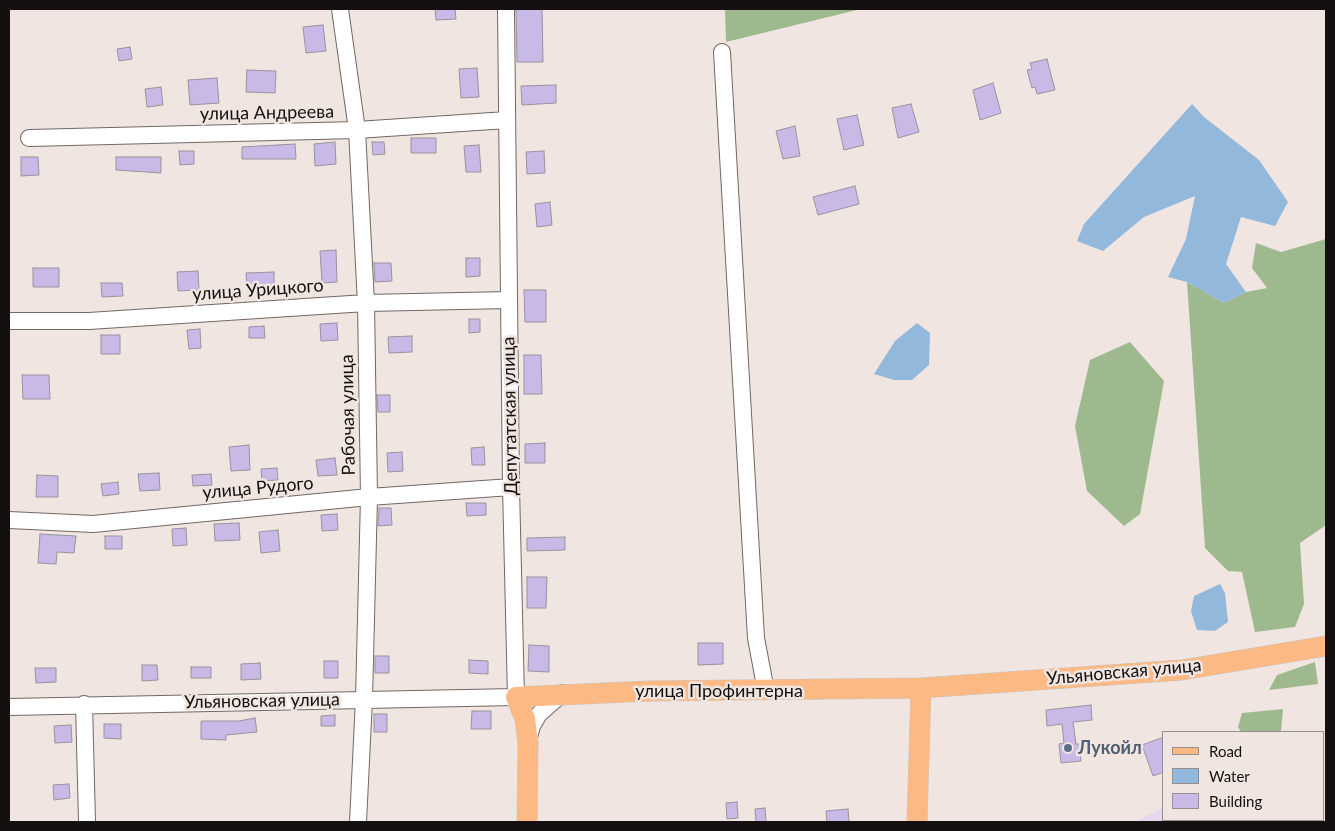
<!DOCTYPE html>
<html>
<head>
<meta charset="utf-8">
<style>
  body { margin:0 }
  #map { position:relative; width:1335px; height:831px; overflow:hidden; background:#f0e5e0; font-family:Lato,sans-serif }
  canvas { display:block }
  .frame { position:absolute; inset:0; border:10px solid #14100f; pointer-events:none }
  .legend { position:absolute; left:1162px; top:731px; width:162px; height:90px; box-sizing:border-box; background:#f0e5e0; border:1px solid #98908c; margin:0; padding:6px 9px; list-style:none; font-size:15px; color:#14100f }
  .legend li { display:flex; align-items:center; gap:10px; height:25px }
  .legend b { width:25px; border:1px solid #98908c }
</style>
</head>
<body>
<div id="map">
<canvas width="1335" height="831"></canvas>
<div class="frame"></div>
<ul class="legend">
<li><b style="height:6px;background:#fdb984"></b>Road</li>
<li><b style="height:14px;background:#92b8db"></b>Water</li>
<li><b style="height:14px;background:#c8b9e6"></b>Building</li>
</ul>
</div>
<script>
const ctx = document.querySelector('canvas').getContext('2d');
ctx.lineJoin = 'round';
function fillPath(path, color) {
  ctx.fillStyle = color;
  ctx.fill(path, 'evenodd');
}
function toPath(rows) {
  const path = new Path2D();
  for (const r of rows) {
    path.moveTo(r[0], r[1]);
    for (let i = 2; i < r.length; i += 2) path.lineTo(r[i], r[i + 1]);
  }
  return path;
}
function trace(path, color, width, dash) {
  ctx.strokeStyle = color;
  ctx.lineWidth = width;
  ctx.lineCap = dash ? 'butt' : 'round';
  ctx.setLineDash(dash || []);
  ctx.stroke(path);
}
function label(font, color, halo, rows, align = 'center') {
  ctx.font = font + ' Lato,sans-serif';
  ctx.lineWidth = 5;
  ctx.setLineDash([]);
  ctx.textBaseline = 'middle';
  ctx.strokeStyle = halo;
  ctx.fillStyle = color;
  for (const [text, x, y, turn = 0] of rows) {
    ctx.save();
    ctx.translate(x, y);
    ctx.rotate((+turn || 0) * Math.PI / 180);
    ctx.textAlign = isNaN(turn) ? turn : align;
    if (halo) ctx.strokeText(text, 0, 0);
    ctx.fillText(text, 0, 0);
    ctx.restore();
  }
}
fillPath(toPath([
  [1164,807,1164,820,1238,820,1240,822,1135,822]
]), '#e5d8ec');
fillPath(toPath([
  [725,9,861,9,726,42],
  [1326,239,1326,525,1300,543,1304,604,1295,627,1255,632,1242,572,1228,571,1205,548,1187,282,1224,303,1246,292,1267,288,1252,268,1256,243,1281,252],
  [1130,342,1164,381,1140,514,1124,526,1087,491,1075,426,1090,360],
  [1315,662,1318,684,1269,690,1277,675],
  [1283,709,1281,732,1241,732,1238,727,1242,713]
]), '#9fb98f');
fillPath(toPath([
  [1192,104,1204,117,1259,160,1288,202,1275,226,1241,217,1226,264,1246,292,1224,303,1187,282,1168,277,1186,239,1195,196,1144,217,1103,251,1077,241,1084,224],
  [917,323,930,333,929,365,912,380,894,380,874,374,895,341],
  [1220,584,1225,593,1228,622,1215,631,1197,630,1191,611,1194,596]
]), '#92b8db');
const building = toPath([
  [435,9,455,9,456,19,436,20,435,9],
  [516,9,542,9,543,62,517,62,516,9],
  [323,25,326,51,306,53,303,27,323,25],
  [130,47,132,59,119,61,117,49,130,47],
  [1047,59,1055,90,1037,94,1035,87,1032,88,1027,70,1032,69,1030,63,1047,59],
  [477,68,479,97,461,98,459,69,477,68],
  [247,70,276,71,275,93,246,92,247,70],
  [217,78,219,103,190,105,188,80,217,78],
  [993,83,1001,113,980,120,973,90,993,83],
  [556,85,556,103,522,105,521,86,556,85],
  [161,87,163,105,147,107,145,89,161,87],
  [911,104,919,132,898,138,892,108,911,104],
  [857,115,864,145,844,150,837,119,857,115],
  [795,126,800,156,783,159,776,131,795,126],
  [411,138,436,138,436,153,411,153,411,138],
  [335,142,336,164,315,166,314,144,335,142],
  [372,142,384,142,385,154,373,155,372,142],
  [295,144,296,159,242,159,242,147,295,144],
  [479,145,481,172,466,172,464,146,479,145],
  [179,151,194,151,194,164,180,165,179,151],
  [544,151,545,173,527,174,526,152,544,151],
  [21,157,38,157,39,175,21,176,21,157],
  [116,157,161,157,161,173,116,170,116,157],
  [855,186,859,204,818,215,813,197,855,186],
  [550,202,552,225,537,227,535,204,550,202],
  [336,250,337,282,322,283,320,251,336,250],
  [466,258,480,258,480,276,466,277,466,258],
  [374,263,391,263,392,281,375,282,374,263],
  [33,268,59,268,59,287,33,287,33,268],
  [198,271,199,290,178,291,177,272,198,271],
  [274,272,274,287,247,288,246,273,274,272],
  [101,283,122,283,123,296,102,297,101,283],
  [524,290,546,290,546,322,525,322,524,290],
  [469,319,480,319,480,332,469,333,469,319],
  [337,323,338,340,321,341,320,324,337,323],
  [264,326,265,338,249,338,249,327,264,326],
  [200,329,201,348,189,349,187,330,200,329],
  [101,335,120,335,120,354,101,354,101,335],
  [412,336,412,352,389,353,388,337,412,336],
  [524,355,541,355,542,394,524,394,524,355],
  [22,375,49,375,50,399,23,399,22,375],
  [377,395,390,395,390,412,378,412,377,395],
  [545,443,545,463,525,463,525,444,545,443],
  [249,445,250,470,231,471,229,447,249,445],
  [484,447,485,465,472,465,471,448,484,447],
  [402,452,403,471,388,472,387,453,402,452],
  [335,458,337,475,318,476,316,460,335,458],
  [277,468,278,480,262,481,261,469,277,468],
  [159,473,160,490,140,491,138,474,159,473],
  [211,474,212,485,193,486,192,475,211,474],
  [37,475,58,476,58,497,36,497,37,475],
  [118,482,119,494,103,496,101,484,118,482],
  [466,503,486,503,486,515,467,516,466,503],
  [379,508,391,508,392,525,378,526,379,508],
  [337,514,338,530,322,531,321,515,337,514],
  [239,523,240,540,215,541,214,524,239,523],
  [186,528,187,545,173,546,172,529,186,528],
  [278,530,280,551,261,553,259,532,278,530],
  [40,534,76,536,74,553,57,552,56,564,38,563,40,534],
  [105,536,122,536,122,549,105,549,105,536],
  [565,537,565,550,527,551,527,538,565,537],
  [527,577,547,577,546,608,527,608,527,577],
  [698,643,723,643,723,664,698,665,698,643],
  [529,645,549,646,549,672,528,671,529,645],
  [375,656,389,656,389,673,375,673,375,656],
  [469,660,488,661,488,674,469,673,469,660],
  [324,661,338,661,338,678,324,678,324,661],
  [260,663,261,679,241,680,241,664,260,663],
  [142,665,157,665,158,680,142,681,142,665],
  [191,667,211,667,211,678,191,678,191,667],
  [35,668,56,668,56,682,36,683,35,668],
  [1091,705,1092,720,1073,722,1076,744,1079,744,1081,761,1061,763,1059,744,1064,743,1062,724,1047,726,1046,710,1091,705],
  [472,711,491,711,491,729,471,729,472,711],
  [374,714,387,714,387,732,374,732,374,714],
  [335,715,335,726,321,726,321,716,335,715],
  [255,718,257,732,226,735,226,740,201,739,201,721,239,721,255,718],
  [104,724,121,724,121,739,104,738,104,724],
  [71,725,72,742,55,743,54,726,71,725],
  [1164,737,1164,772,1153,776,1142,745,1164,737],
  [69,784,70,798,54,800,53,785,69,784],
  [737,802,738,818,727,819,726,803,737,802],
  [765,808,766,822,756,822,755,809,765,808],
  [848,809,849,822,827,822,826,811,848,809]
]);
fillPath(building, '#c8b9e6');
trace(building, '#96949d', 1);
const minor = toPath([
  [340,9,357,130,366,303,369,497,364,699,358,822],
  [722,52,756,638,766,691],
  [29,138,357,130,507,120],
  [9,321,89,321,366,303,509,300],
  [9,520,93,524,369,497,511,487],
  [84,704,87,822],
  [9,707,516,697,511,487,506,9],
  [528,741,532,726,539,714,563,693]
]);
const major = toPath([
  [527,822,528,743,525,719,516,697,649,691,921,688,1182,670,1326,646],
  [917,822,921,688]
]);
trace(minor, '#716864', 18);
trace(major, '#c7c6c5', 21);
trace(minor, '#fff', 16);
trace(major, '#fdb984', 20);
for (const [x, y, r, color] of [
  [1068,748,5,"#5c6f8a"]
]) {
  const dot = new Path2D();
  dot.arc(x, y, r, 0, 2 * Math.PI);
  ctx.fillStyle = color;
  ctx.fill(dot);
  trace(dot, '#f0e5e0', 2);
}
label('18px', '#14100f', '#f0e5e0', [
  ["улица Андреева",267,113,-1],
  ["улица Урицкого",258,290,-4],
  ["Рабочая улица",348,415,-91],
  ["Депутатская улица",510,416,-91],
  ["улица Рудого",258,488,-5],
  ["Ульяновская улица",1124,672,-5],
  ["улица Профинтерна",719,691],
  ["Ульяновская улица",262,701,-1]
]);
label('bold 18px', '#4e5e75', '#f0e5e0', [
  ["Лукойл",1078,748]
], 'left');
</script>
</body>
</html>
